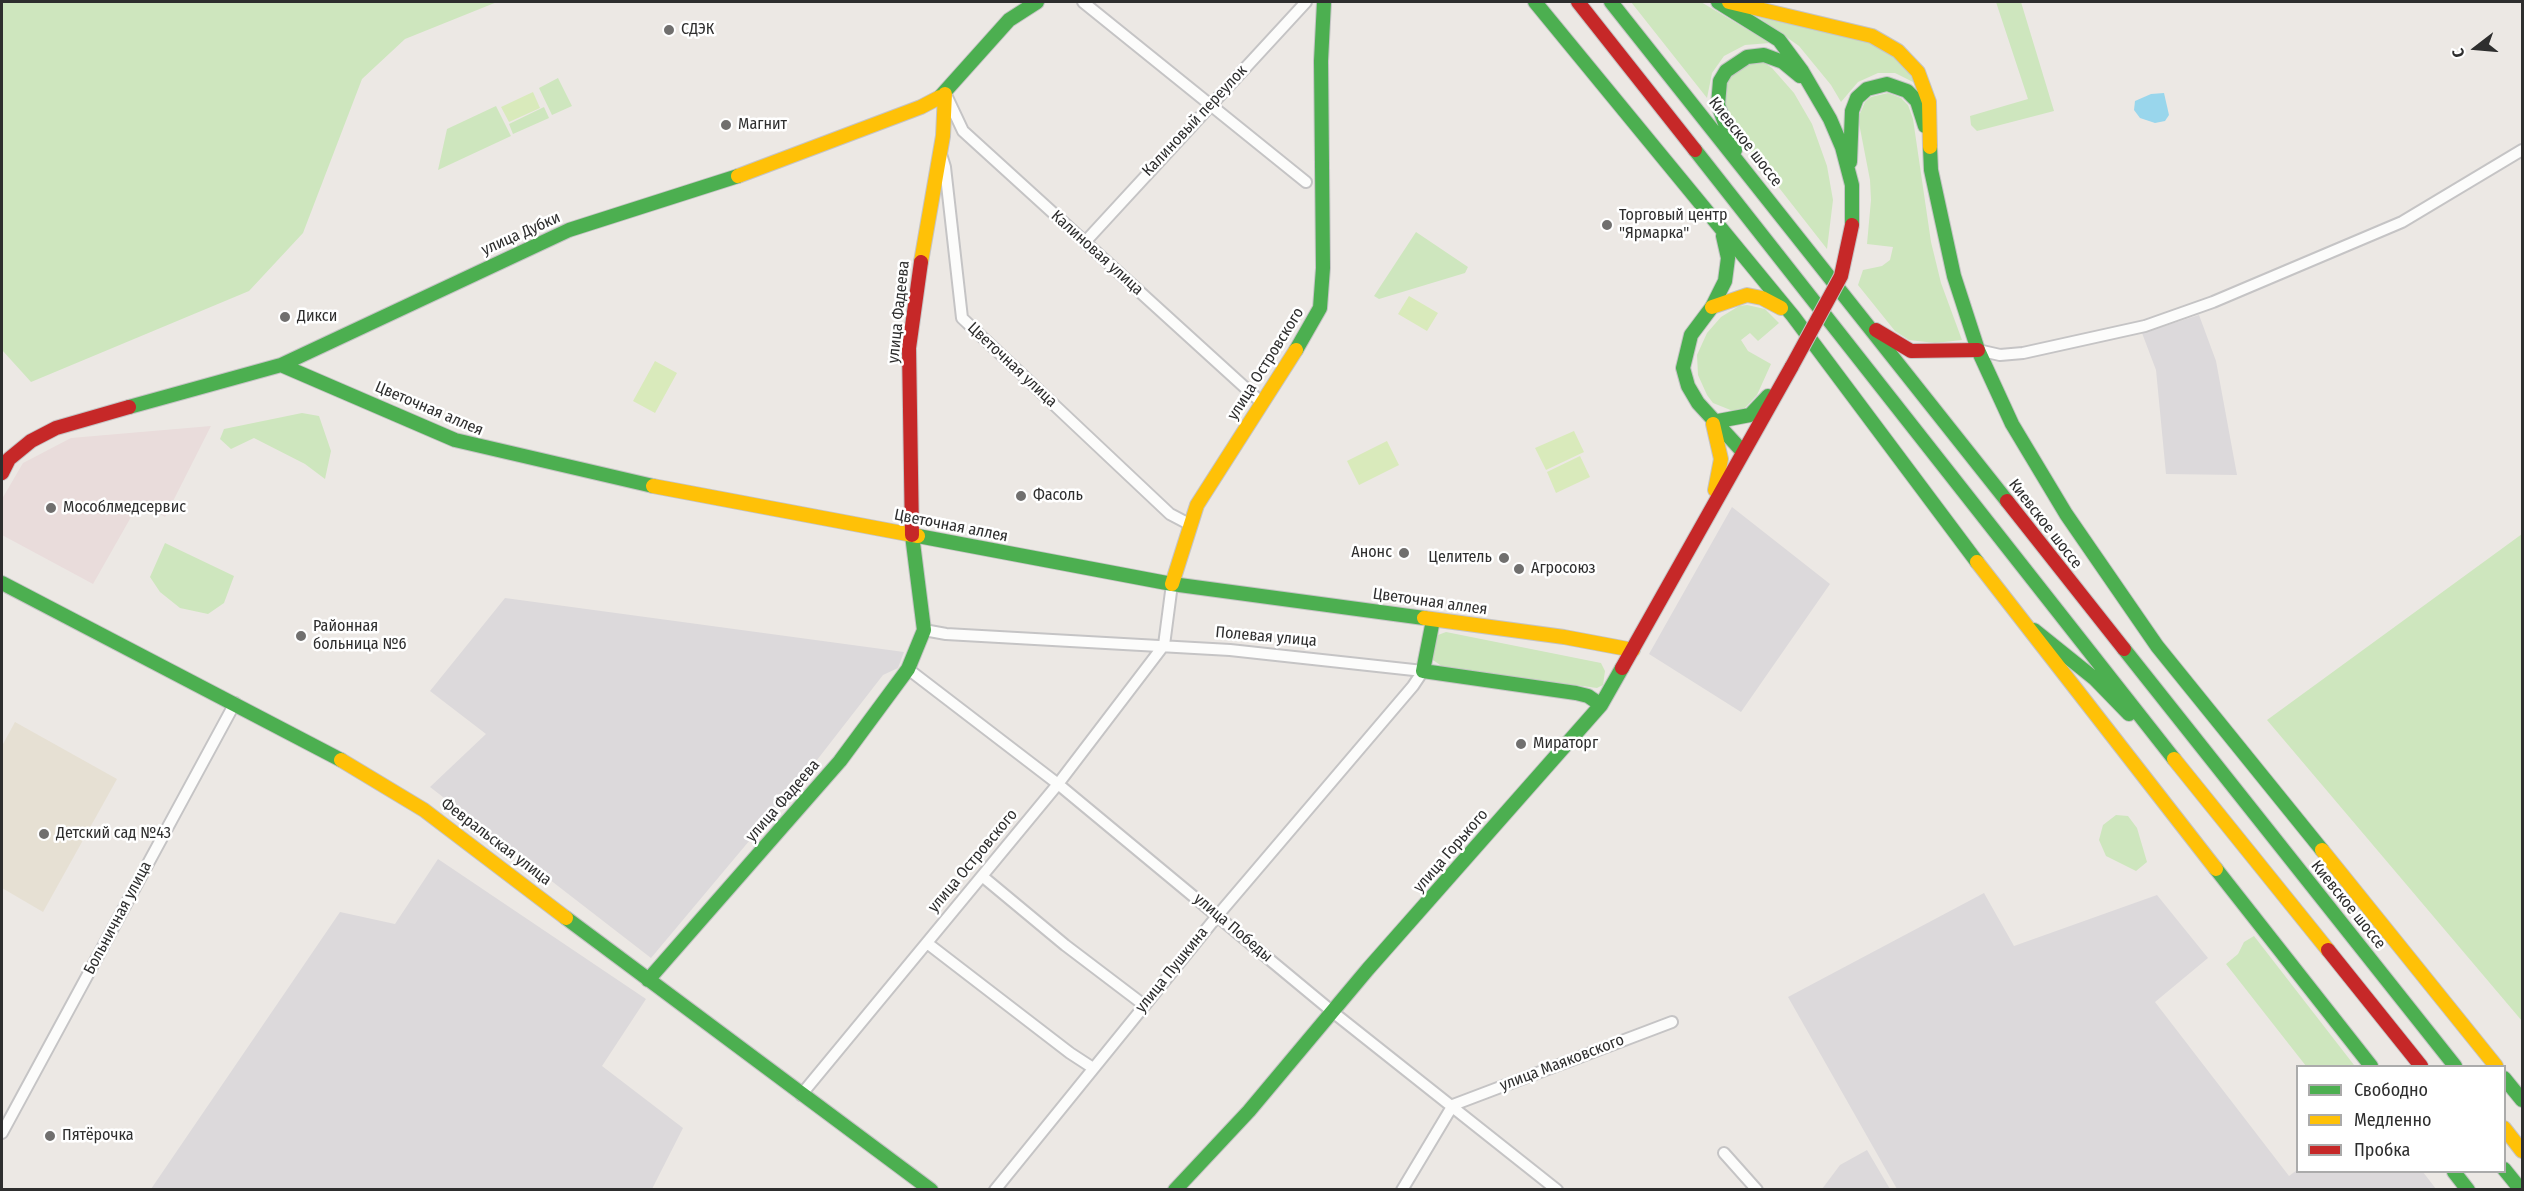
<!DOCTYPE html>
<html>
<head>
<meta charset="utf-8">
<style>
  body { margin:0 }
  #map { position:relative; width:2524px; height:1191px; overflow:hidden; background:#ece8e4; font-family:"Fira Sans Condensed",sans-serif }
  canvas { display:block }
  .frame { position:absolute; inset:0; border:3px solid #2e2e2e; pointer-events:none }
  .legend { position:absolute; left:2296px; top:1065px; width:210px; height:108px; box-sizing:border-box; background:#fff; border:2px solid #ababab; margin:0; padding:8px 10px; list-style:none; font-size:18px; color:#2e2e2e }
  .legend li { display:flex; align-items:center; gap:12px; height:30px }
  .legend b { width:30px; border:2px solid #ababab }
  .north { position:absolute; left:2446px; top:18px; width:60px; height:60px; -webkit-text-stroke:4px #fff; paint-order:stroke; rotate:254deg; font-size:16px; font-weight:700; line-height:24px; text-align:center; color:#2e2e2e }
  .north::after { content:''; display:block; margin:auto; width:21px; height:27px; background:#2e2e2e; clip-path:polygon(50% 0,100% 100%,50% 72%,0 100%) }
</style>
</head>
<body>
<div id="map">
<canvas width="2524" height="1191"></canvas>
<div class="frame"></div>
<ul class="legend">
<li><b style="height:8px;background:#4caf50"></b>Свободно</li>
<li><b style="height:8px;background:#ffc107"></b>Медленно</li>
<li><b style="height:8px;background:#c62828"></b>Пробка</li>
</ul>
<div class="north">С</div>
</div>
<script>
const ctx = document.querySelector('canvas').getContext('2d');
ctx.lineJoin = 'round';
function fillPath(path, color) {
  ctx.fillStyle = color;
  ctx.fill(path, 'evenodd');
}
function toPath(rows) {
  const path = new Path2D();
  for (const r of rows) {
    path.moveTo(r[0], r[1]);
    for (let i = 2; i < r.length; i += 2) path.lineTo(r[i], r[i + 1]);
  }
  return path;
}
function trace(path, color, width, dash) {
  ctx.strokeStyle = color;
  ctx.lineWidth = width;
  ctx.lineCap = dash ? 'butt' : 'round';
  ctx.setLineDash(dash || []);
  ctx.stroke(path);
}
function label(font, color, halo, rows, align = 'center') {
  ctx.font = font + ' "Fira Sans Condensed",sans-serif';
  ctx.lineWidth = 5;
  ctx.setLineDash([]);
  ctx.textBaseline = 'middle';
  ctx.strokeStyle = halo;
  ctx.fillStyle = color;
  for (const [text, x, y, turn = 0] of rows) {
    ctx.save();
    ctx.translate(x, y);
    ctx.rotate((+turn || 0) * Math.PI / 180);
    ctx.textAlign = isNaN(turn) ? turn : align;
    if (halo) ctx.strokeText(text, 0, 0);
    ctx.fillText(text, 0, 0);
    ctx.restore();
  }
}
fillPath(toPath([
  [2199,315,2216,361,2237,475,2166,474,2156,370,2142,333],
  [1732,507,1830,584,1741,712,1649,654],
  [505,598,904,652,898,668,883,675,817,760,651,958,430,787,486,734,430,691],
  [438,859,646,999,602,1066,683,1128,652,1189,151,1189,340,912,395,924],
  [1984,893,2014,946,2157,895,2208,958,2155,1002,2289,1176,2297,1170,2423,1172,2436,1189,1897,1189,1788,997],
  [1867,1150,1890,1189,1822,1189,1840,1165]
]), '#dcd9db');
fillPath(toPath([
  [15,722,117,779,43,912,2,888,2,746]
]), '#e6e0d3');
fillPath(toPath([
  [211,426,165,517,139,503,93,584,2,535,2,499,23,463,71,438]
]), '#e9dcdb');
fillPath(toPath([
  [2,2,497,2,405,39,362,79,303,233,249,291,31,382,2,350],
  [1631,2,1701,2,1770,43,1745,45,1724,56,1712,73,1707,98],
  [1996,2,2021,2,2054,111,1977,131,1971,125,1970,116,2028,99],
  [1758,17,1855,38,1879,46,1898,59,1917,84,1895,73,1878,73,1858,82,1841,102,1831,85,1799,46],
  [1762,61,1772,68,1794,93,1812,124,1827,166,1833,200,1827,249,1733,129,1727,116,1724,104,1725,84,1729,78,1746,65],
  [558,78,572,106,552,115,539,88],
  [1888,93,1901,98,1908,105,1913,119,1931,242,1941,283,1962,340,1935,343,1909,340,1895,331,1858,285,1863,270,1882,266,1890,260,1893,247,1867,244,1871,200,1870,180,1858,118,1865,102,1871,97],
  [496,106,511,136,438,170,447,129],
  [544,107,549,118,513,134,509,124],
  [1416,232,1468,267,1465,273,1379,299,1374,296],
  [1747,305,1765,309,1779,323,1758,341,1750,333,1741,340,1748,351,1771,364,1757,395,1744,409,1733,411,1713,403,1707,395,1698,375,1697,355,1707,333,1721,317,1739,306],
  [302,413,319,416,331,451,325,479,305,464,254,438,231,449,220,439,224,429],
  [2522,534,2522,1021,2267,720],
  [165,543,234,576,224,603,208,614,180,608,160,592,150,577],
  [1446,632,1601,663,1605,671,1603,685,1597,688,1443,667,1433,660,1434,647,1438,635],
  [2116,815,2128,816,2137,828,2147,862,2136,871,2106,856,2099,840,2103,825],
  [2254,936,2354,1065,2354,1066,2306,1066,2226,964,2238,954,2244,942]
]), '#cee6be');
fillPath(toPath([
  [533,92,540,108,509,122,501,107],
  [1409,296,1438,313,1427,331,1398,314],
  [655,361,677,373,655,413,633,401],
  [1574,431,1584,452,1546,470,1535,448],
  [1387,441,1399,465,1359,485,1347,461],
  [1580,456,1590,477,1556,493,1547,472]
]), '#d9eabb');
fillPath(toPath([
  [2164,93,2169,115,2165,121,2155,123,2140,118,2134,110,2135,101,2151,94]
]), '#99d6ec');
const street = toPath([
  [1083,2,1306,182],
  [946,95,963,131,1262,403],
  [941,154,945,167,962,318,1170,514,1189,524],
  [1085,242,1306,2],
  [1978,350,2000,355,2023,353,2145,326,2213,302,2402,222,2522,150],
  [924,630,946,634,1230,650,1423,671,1413,686,1218,915,995,1190],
  [908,669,1058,784,1334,1013,1557,1190],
  [982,876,1065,945,1144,1005],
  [927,943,1070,1053,1093,1068],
  [801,1095,1058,784,1164,645,1172,584],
  [2,1133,235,703],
  [1724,1153,1757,1190],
  [1402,1190,1453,1105,1672,1022]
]);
const fast = toPath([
  [1535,2,1793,316,1977,562],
  [1611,2,2007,501],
  [1718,2,1779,40,1802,71,1830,119,1842,147,1852,185,1852,225],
  [940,97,1009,20,1037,2],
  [1930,147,1931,170,1954,276,1978,350,2012,424,2066,514,2157,646,2322,850],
  [1695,150,2174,759],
  [1735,150,1718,105,1720,81,1726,71,1747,57,1764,55,1783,62,1800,76],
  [1850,162,1852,111,1857,98,1867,89,1887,84,1907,91,1917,101,1925,126],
  [1723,236,1728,258,1725,281,1712,307,1691,335,1683,368,1688,386,1698,403,1743,452],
  [1296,350,1320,308,1323,268,1321,61,1324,2],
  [281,365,455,440,653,486],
  [129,407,281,365,569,230,738,176],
  [1713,422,1750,415,1768,396],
  [918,536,1172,584,1424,618],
  [2,583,341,760],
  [1433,620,1423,671,1576,693,1588,696,1601,705],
  [2034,630,2095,679,2129,714],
  [2124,649,2455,1066],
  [2216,869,2371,1066],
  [566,918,931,1190],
  [648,980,840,761,908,669,924,630,912,535],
  [2504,1078,2522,1100],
  [2504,1169,2521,1190],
  [2454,1172,2468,1190],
  [1175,1190,1249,1111,1368,969,1601,705,1622,668]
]);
const slow = toPath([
  [1729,2,1872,36,1898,51,1918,72,1929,102,1930,147],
  [738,176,921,107,940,97],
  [921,262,943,136,945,94],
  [1712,307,1747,295,1762,298,1781,308],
  [1713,424,1721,459,1715,490],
  [653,486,918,536],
  [1977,562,2216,869],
  [1172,584,1197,505,1296,350],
  [1424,618,1564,637,1633,650],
  [2174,759,2328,950],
  [341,760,424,810,566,918],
  [2322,850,2496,1066],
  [2504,1128,2522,1151]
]);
const jam = toPath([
  [1578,2,1695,150],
  [1876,330,1911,351,1978,350],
  [2,473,9,459,31,441,56,428,129,407],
  [2007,501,2124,649],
  [912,535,909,348,921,262],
  [1622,668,1792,366],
  [2328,950,2421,1066]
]);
trace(street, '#c5c4c5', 14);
trace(fast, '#c5c4c5', 16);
trace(slow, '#c5c4c5', 16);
trace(jam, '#c5c4c5', 16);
trace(street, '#fcfcfb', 10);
trace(fast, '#4caf50', 14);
trace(slow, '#ffc107', 14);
trace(jam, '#c62828', 14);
const jamBridge = toPath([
  [1792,366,1841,276,1852,225]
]);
trace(jamBridge, '#c5c4c5', 16, []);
trace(jamBridge, '#c62828', 14);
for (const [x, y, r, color] of [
  [669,30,6,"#706f6e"],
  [726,125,6,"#706f6e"],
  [1607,225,6,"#706f6e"],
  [285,317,6,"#706f6e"],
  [1021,496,6,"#706f6e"],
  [51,508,6,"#706f6e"],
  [1404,553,6,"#706f6e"],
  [1504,558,6,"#706f6e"],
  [1519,569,6,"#706f6e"],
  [301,636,6,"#706f6e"],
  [1521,744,6,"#706f6e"],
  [44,834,6,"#706f6e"],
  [50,1136,6,"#706f6e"]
]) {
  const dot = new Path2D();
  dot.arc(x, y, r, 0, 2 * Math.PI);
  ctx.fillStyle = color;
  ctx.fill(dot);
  trace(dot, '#fff', 2);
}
label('16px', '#2e2e2e', '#fff', [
  ["СДЭК",681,30],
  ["Магнит",738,125],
  ["Торговый центр",1619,216],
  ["\"Ярмарка\"",1619,234],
  ["Дикси",297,317],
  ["Фасоль",1033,496],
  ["Мособлмедсервис",63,508],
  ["Анонс",1392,553,"right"],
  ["Целитель",1492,558,"right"],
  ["Агросоюз",1531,569],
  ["Районная",313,627],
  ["больница №6",313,645],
  ["Мираторг",1533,744],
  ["Детский сад №43",56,834],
  ["Пятёрочка",62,1136]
], 'left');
label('16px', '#2e2e2e', '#fff', [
  ["Калиновый переулок",1195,121,-47],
  ["Киевское шоссе",1745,142,52],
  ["улица Дубки",521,234,-24],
  ["Калиновая улица",1097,253,42],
  ["улица Фадеева",899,312,-84],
  ["улица Островского",1266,364,-58],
  ["Цветочная улица",1012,365,43],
  ["Цветочная аллея",429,409,23],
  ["Киевское шоссе",2045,524,52],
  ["Цветочная аллея",951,526,11],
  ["Цветочная аллея",1430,602,8],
  ["Полевая улица",1266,637,5],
  ["улица Фадеева",783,801,-49],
  ["Февральская улица",496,842,37],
  ["улица Горького",1451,851,-49],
  ["улица Островского",973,861,-50],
  ["Киевское шоссе",2348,905,51],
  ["Больничная улица",118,918,-62],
  ["улица Победы",1233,928,40],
  ["улица Пушкина",1172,970,-51],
  ["улица Маяковского",1562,1063,-21]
]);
</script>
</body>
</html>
